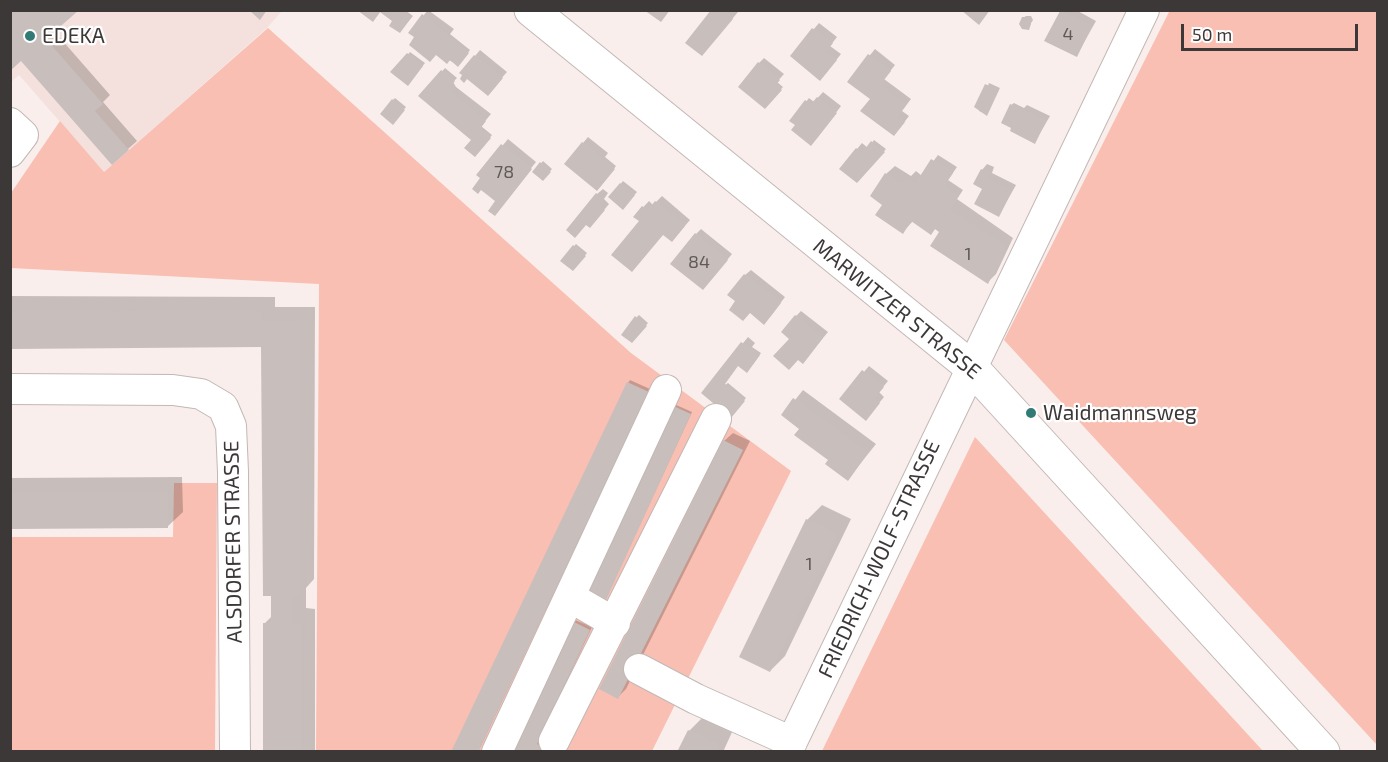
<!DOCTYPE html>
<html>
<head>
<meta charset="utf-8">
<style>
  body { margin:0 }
  #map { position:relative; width:1388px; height:762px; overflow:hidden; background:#f9eeec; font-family:"Exo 2",sans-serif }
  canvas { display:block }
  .frame { position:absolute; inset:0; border:12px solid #3c3837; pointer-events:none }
  .scale { position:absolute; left:1181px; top:24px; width:177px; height:27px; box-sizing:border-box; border:3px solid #3c3837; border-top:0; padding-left:8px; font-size:18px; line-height:21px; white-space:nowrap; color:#3c3837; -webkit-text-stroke:4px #fefefe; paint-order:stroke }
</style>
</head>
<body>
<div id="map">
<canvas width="1388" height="762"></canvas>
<div class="frame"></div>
<div class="scale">50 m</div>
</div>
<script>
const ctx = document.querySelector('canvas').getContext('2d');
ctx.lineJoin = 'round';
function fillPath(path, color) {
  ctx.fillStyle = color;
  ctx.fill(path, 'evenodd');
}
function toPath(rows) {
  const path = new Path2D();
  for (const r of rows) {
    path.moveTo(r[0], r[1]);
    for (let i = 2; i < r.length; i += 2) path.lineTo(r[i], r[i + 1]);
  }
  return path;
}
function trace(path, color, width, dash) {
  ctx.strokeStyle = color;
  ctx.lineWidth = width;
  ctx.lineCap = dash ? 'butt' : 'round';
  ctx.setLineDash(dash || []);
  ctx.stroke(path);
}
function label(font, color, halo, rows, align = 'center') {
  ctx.font = font + ' "Exo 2",sans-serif';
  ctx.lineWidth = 4.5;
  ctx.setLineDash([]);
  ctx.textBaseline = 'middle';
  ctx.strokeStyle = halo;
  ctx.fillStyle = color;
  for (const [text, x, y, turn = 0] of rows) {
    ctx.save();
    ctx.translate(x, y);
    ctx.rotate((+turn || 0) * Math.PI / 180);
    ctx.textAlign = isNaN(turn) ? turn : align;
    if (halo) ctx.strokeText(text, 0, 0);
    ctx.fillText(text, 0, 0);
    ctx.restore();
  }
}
fillPath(toPath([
  [11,11,282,11,267,28,104,172,19,75,11,82]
]), '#f4e1dd');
fillPath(toPath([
  [1170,10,1377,11,1377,745,1004,340],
  [268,28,631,353,791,471,652,751,316,751,319,284,11,268,11,193,60,121,104,172],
  [975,437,1263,751,822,751],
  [174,483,217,483,215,751,11,751,11,537,173,537]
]), '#f9bfb2');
fillPath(toPath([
  [359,10,405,10,413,16,402,29,381,11,373,21],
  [428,10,454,29,450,34,470,50,458,65,436,53,410,32],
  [713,10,738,12,707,49],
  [1062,10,1076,10,1096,21,1077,55],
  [1026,16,1031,16,1033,20,1028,28,1023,18],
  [819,23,837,37,830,46,841,54,826,73,792,55],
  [54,31,110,95,103,102,137,141,112,163,22,60],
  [875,49,895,65,884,79,911,99,902,111,909,116,899,129,872,99,849,81],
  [480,50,507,72,493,88,468,78,475,56],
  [410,52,425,63,410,82,393,72],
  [764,58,784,74,777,82,783,87,765,107,759,63],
  [445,68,457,78,453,82,456,87,491,114,481,126,492,135,478,153,473,140,421,96],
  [989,83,1000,88,986,114,979,111],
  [823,92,841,106,817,138,801,119,791,121,809,98,814,102],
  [395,98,406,107,393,122,393,100],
  [1014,103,1024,108,1027,105,1050,116,1035,142,1016,122,1011,105],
  [588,137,608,153,605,157,616,166,600,187,583,143],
  [508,139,536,162,512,192,497,201,478,175],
  [874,140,886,149,862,176,857,149,862,143,868,148],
  [938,155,957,167,948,180,963,190,957,199,1013,238,996,274,988,282,941,231,936,228,931,233,913,221,903,232,884,204,886,174,895,166,911,176,916,171,922,176],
  [543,161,552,169,543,179,534,172],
  [987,164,994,167,992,173,1016,185,999,215,984,188,982,170],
  [623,181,637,192,623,208,610,197],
  [603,189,608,193,604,199,609,204,595,221,597,194],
  [662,196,690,220,677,235,635,216,649,201,653,205],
  [701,229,732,254,708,283,696,234],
  [576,244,587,253,573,269,562,260],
  [751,270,785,297,770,317,738,301,745,275],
  [10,296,275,297,275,307,315,307,314,579,306,588,306,608,315,609,315,752,265,752,264,624,273,615,262,346,10,348],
  [801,311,828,332,808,356,798,358,791,339,796,316],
  [639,315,648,323,632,341,637,317],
  [748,337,755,343,752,347,761,353,749,369,738,365,719,389,728,383,746,398,731,416,703,393],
  [869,366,888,381,879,392,884,397,871,413,841,399],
  [630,380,650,389,478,752,628,383],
  [803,390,876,444,848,479,801,428,783,415],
  [674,404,692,412,605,600],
  [733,433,750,441,626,689,618,697,724,441],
  [182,477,183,512,167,527,10,527,10,478],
  [822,505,851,519,785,656,770,671,807,520],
  [575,620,592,627,538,741,560,752,511,752],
  [704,716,733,730,723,752,679,752,689,731]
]), '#0003');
fillPath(toPath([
  [10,10,79,10,46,39,103,104,95,111,129,150,112,165,21,61,10,71],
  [249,10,267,10,260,20],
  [357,10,399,10,411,18,400,33,389,26,392,21,380,12,373,22],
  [644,10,670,10,661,22],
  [711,10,724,10,733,19,702,56,685,43],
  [961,10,990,10,979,25],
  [1060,11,1092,26,1077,57,1044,41],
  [422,14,469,53,458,67,450,60,447,64,436,55,430,62,409,45,414,37,408,33],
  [1022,17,1029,17,1031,24,1029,30,1022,29,1019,24],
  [812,28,833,43,826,52,837,60,820,81,790,56],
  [407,53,423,66,408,86,390,72],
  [868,54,891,71,880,85,906,105,897,117,905,122,894,136,860,111,870,99,847,82],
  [474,55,503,78,488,96,467,79,464,83,460,79,462,75,459,73],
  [758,62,780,80,776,85,782,90,765,109,738,87],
  [441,70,455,81,452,85,456,89,452,93,486,121,480,129,491,138,475,157,464,148,471,140,418,96],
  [985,84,999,90,987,116,974,107],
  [817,97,837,113,811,146,791,130,795,125,789,121,805,100,811,104],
  [392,99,405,110,393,125,380,114],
  [1010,104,1046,121,1035,144,1010,131,1011,128,1001,123],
  [871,141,885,152,857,183,839,169,856,148,862,153],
  [582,142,615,169,597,191,564,164],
  [501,144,532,169,495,216,488,211,495,201,481,190,478,194,472,189,480,178,476,175],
  [931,159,953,173,944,186,959,196,949,210,1006,247,988,284,930,246,939,232,935,229,931,235,911,221,903,234,875,215,882,205,870,196,885,173,902,184,906,179,915,184],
  [540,162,551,172,543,181,532,172],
  [981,169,990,173,987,179,1012,191,999,217,974,204,982,189,973,184],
  [620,183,635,195,623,210,608,197],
  [596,193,604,200,599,205,605,210,590,228,586,225,575,238,566,230],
  [655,201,685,226,672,242,663,235,632,272,611,255,639,221,633,217,642,206,648,210],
  [695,233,728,260,703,290,670,264],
  [573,245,586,256,573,271,560,261],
  [744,274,781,303,764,325,750,313,743,321,729,310,735,301,727,295],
  [261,311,261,322,300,321,300,596,291,596,292,623,300,623,301,752,263,752,263,623,271,623,271,596,263,596,261,347,10,349,10,312],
  [795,315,823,338,803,364,798,360,789,370,773,356,789,339,781,332],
  [635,316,647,326,632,343,621,335],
  [741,342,760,355,747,373,738,366,725,384,745,401,731,418,701,393],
  [862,370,884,387,874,399,880,403,866,421,839,399],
  [627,382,649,392,478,752,451,752],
  [793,398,868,453,848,481,825,464,828,460,794,435,799,429,781,415],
  [671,405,691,414,605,602,585,593],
  [723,440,743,450,618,699,599,689],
  [168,492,168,528,10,529,10,493],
  [806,519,837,534,770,672,739,657],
  [572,621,590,630,537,744,553,752,510,752],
  [688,730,719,745,716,752,677,752]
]), '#c8bebc');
const minor = toPath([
  [10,123,23,135,10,152],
  [10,389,173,390,201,394,223,407,231,426,233,472,235,752],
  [570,597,615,623],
  [639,669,696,699,792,742],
  [554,741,716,419],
  [497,752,666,390],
  [787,752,1144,10]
]);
const major = toPath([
  [531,10,971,367,1323,752]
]);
trace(minor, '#c2b8b6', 32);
trace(major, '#c2b8b6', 35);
trace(minor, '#fff', 30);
trace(major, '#fff', 33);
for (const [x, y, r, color] of [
  [30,36,6,"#327a75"],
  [1031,413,6,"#327a75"]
]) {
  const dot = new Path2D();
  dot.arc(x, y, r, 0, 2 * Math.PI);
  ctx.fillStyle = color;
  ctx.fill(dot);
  trace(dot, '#fefefe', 2);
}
label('18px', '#5f5a58', null, [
  ["4",1068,34],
  ["78",504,172],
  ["1",968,254],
  ["84",699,262],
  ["1",809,564]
]);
label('21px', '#3c3837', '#fefefe', [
  ["EDEKA",42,36],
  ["Waidmannsweg",1043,413]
], 'left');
label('21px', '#3c3837', '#fefefe', [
  ["MARWITZER STRASSE",897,309,39],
  ["ALSDORFER STRASSE",233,542,-91],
  ["FRIEDRICH-WOLF-STRASSE",879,559,-65]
]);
</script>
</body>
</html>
